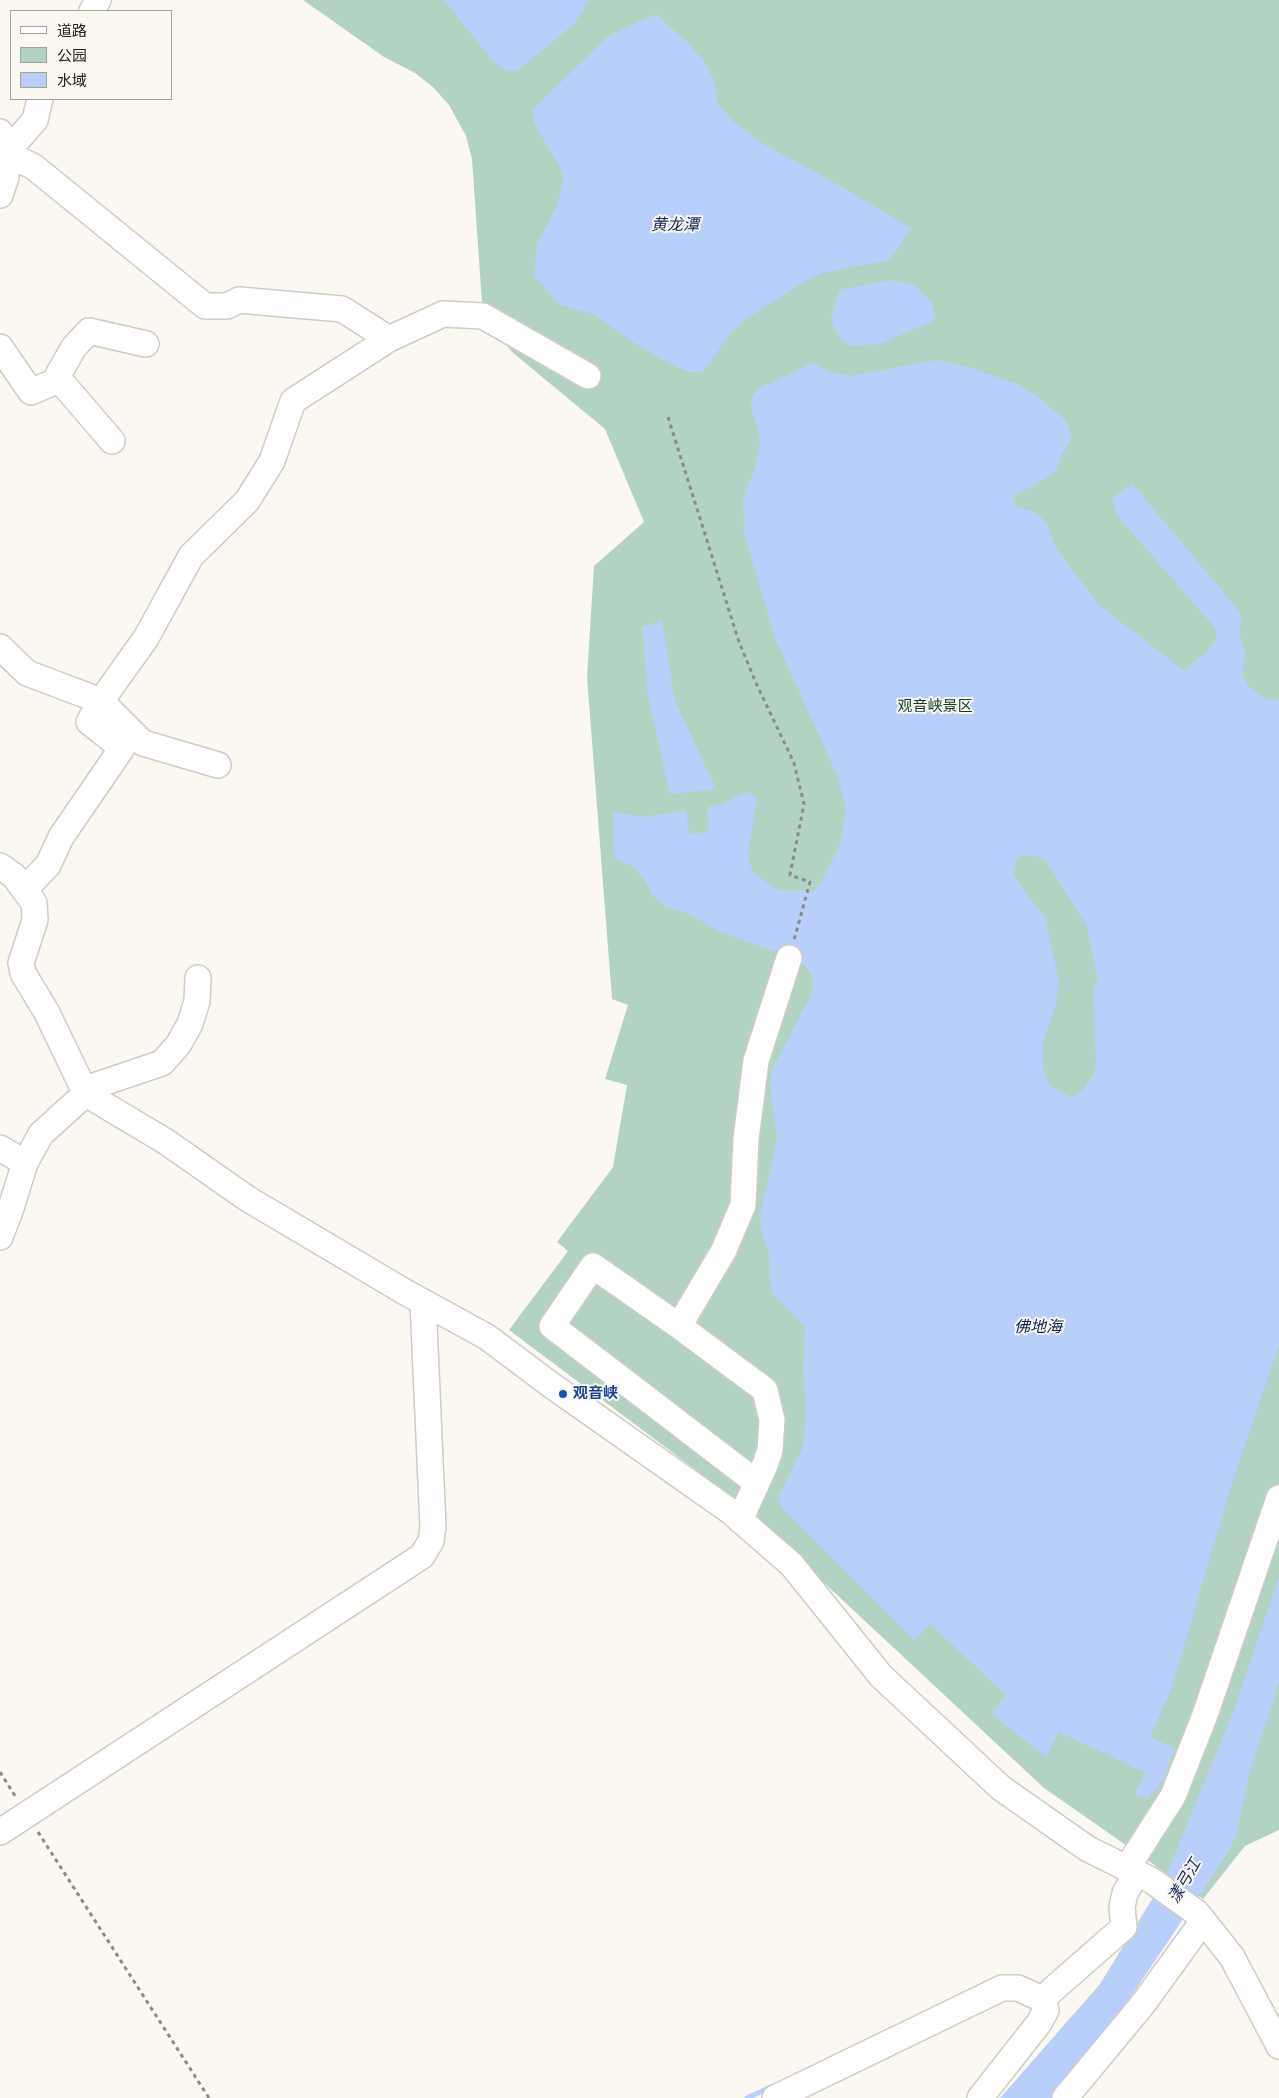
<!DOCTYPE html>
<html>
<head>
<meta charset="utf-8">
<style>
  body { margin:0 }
  #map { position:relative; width:1279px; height:2098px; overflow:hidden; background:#fbf8f1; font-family:Montserrat,"Noto Sans SC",sans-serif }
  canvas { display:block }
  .legend { position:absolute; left:10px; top:10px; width:162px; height:90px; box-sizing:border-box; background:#fbf8f1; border:1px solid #a5a29d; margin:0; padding:6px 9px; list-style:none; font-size:15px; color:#23221f }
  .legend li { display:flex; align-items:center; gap:10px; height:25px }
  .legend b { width:25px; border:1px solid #a5a29d }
</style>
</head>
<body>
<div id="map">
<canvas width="1279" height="2098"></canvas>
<ul class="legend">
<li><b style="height:6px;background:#fff"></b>道路</li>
<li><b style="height:14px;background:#b3d3c2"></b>公园</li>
<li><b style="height:14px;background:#b9cffb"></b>水域</li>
</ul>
</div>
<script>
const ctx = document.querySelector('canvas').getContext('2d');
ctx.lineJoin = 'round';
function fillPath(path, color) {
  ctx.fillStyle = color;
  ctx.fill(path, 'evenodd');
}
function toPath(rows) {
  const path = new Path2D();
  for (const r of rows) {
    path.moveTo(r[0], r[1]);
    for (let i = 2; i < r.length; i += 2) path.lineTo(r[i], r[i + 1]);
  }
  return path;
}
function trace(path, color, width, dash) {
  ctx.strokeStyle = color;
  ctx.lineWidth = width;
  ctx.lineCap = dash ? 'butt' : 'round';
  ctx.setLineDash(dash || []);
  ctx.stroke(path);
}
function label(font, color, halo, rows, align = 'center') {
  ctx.font = font + ' Montserrat,"Noto Sans SC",sans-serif';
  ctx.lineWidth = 4;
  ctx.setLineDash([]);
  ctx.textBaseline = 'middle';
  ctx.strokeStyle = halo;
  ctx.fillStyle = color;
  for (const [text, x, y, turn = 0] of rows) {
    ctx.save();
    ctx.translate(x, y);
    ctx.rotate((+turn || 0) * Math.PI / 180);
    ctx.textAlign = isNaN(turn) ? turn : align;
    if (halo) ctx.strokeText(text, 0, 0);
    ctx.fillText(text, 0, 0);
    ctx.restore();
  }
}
fillPath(toPath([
  [303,0,1279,0,1279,1830,1245,1846,1203,1899,1044,1788,732,1497,509,1330,568,1251,557,1242,613,1167,627,1085,605,1079,628,1005,612,999,587,677,594,566,644,522,605,429,512,352,498,334,487,314,482,303,472,159,466,136,449,105,433,87,415,73,384,57]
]), '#b3d3c2');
fillPath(toPath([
  [444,0,589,0,574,24,519,69,514,71,503,69,494,62],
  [656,14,688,43,703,60,714,81,718,104,733,121,761,143,821,175,911,228,890,260,824,272,804,281,744,320,728,336,709,364,701,372,689,372,669,363,639,346,593,314,561,305,534,276,537,244,558,203,563,182,562,170,539,132,534,122,533,110,609,35],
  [891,280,914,285,932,303,935,320,879,344,854,346,843,342,834,328,831,317,839,290],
  [937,360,972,368,1016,384,1036,395,1065,420,1070,430,1070,441,1061,455,1056,471,1015,496,1013,502,1015,507,1031,510,1041,517,1048,526,1056,548,1098,604,1180,668,1185,670,1210,648,1217,638,1215,628,1117,515,1112,499,1132,483,1239,611,1241,617,1239,634,1245,650,1242,673,1247,684,1262,697,1273,701,1279,700,1279,1345,1233,1479,1171,1689,1150,1737,1174,1748,1165,1776,1148,1799,1135,1794,1145,1772,1059,1732,1046,1757,991,1713,1006,1695,930,1624,914,1640,781,1507,779,1496,802,1450,805,1427,805,1394,803,1371,805,1326,773,1294,770,1283,769,1254,762,1233,760,1216,777,1138,770,1088,771,1071,811,995,813,978,808,968,795,959,716,930,692,915,665,906,653,896,645,880,634,867,614,858,613,812,641,817,686,811,689,834,709,832,707,807,721,804,747,792,757,797,748,853,752,871,770,885,780,890,813,891,821,883,841,843,846,809,838,777,775,638,744,532,743,499,755,467,760,445,759,434,752,412,751,401,756,390,812,363,833,373,850,376],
  [1025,855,1036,856,1046,861,1087,926,1098,983,1093,985,1096,1063,1093,1075,1084,1089,1074,1096,1069,1096,1049,1085,1043,1069,1043,1041,1056,1004,1059,982,1045,918,1018,882,1013,872,1016,861,1019,857],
  [662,620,675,701,716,789,670,794,648,696,642,627],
  [1279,1577,1279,1682,1250,1769,1236,1837,1225,1857,1103,2038,1053,2098,1000,2098,1100,1984,1165,1878,1235,1707]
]), '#b9cffb');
trace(toPath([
  [747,2098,773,2086]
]), '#b9cffb', 5);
const minor = toPath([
  [92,11,98,0],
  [40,99,35,120,6,153,34,167,205,306,227,306,239,300,342,309,389,339],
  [0,132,4,143,7,164,6,177,0,195],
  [0,347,31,392,54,382,74,347,89,331,146,344],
  [57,377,112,441],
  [0,647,27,673,101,701,143,743,218,765],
  [0,866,14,876,34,903,35,920,21,963,23,973,47,1013,86,1094,165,1141,248,1199,405,1292,487,1337,551,1385,730,1511,792,1565,881,1676,1001,1788,1088,1849,1151,1880,1197,1913,1232,1957,1279,2046],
  [25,889,48,865,61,837,122,748,89,722,101,701,146,638,191,556,247,501,272,461,293,401,389,339,443,314,483,316,588,376],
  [0,1148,25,1163],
  [0,1237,10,1211,25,1163,41,1134,94,1086,162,1063,178,1045,190,1024,197,1001,198,978],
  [679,1326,724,1250,743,1205,746,1139,756,1061,789,958],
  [740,1520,765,1465,770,1450,772,1420,765,1390,679,1326,593,1266,552,1326,757,1483],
  [0,1832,422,1556,431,1541,433,1527,423,1302],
  [1127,1868,1173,1796,1205,1715,1279,1498],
  [775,2098,1002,1988,1018,1988,1042,1999,1124,1927,1122,1907,1125,1893,1137,1873],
  [980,2098,1039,2023,1046,2010,1042,1999],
  [1065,2098,1143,2004,1203,1921]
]);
trace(minor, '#cfccc5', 28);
trace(toPath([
  [668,417,739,642,756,683,794,763,804,804,790,875,810,882,794,940],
  [0,1772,17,1799],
  [38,1832,209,2098]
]), '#8c8a85', 3, [4, 4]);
trace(minor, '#fff', 25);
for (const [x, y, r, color] of [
  [563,1394,5,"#1a4fb4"]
]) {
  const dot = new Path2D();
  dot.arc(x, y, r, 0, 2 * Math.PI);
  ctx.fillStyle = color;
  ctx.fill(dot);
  trace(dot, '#fbf8f1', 2);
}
label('15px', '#0f3a28', '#fbf8f1', [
  ["观音峡景区",935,707]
]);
label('bold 15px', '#164399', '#fbf8f1', [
  ["观音峡",573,1394]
], 'left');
label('italic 16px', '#0f2558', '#fbf8f1', [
  ["黄龙潭",675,225],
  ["佛地海",1038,1327],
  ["漾弓江",1185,1881,-60]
]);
</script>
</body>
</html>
